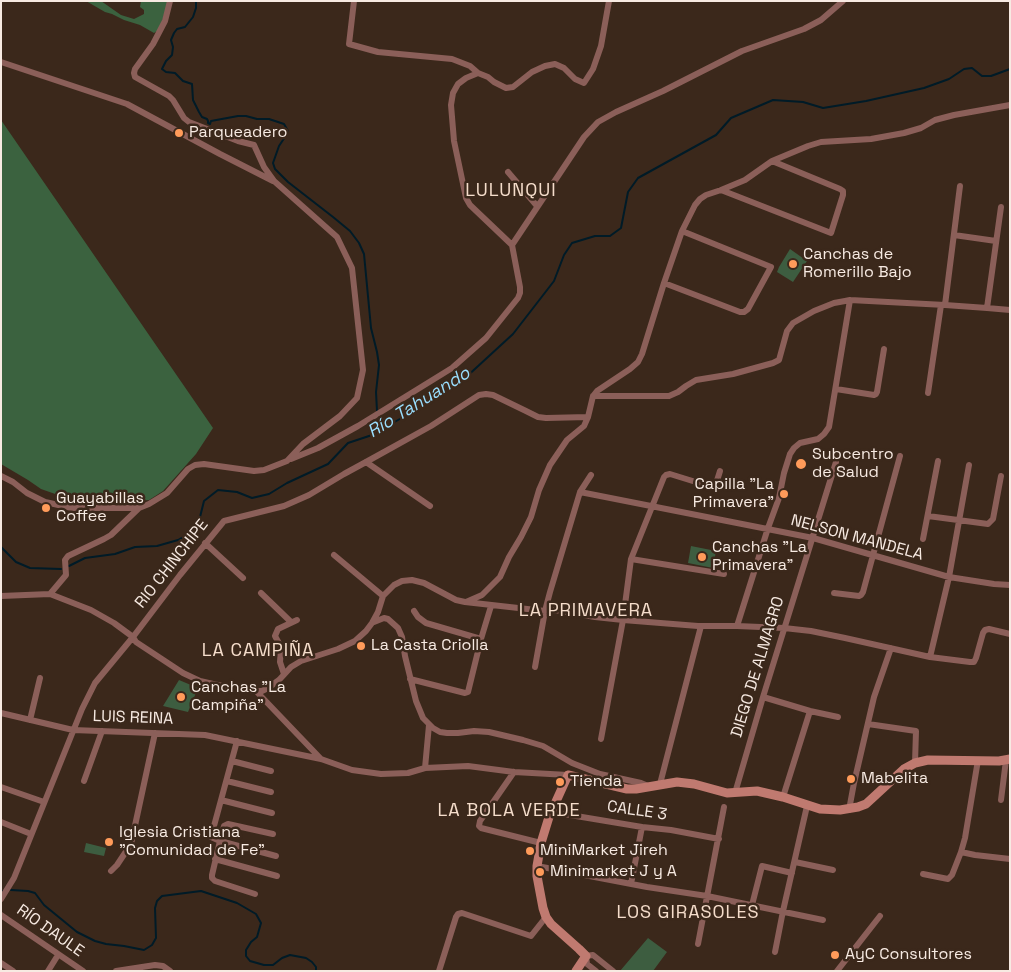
<!DOCTYPE html>
<html>
<head>
<meta charset="utf-8">
<style>
  body { margin:0 }
  #map { position:relative; width:1011px; height:972px; overflow:hidden; background:#3b281b; font-family:"Space Grotesk",sans-serif }
  canvas { display:block }
  .frame { position:absolute; inset:0; border:2px solid #f7eae2; pointer-events:none }
</style>
</head>
<body>
<div id="map">
<canvas width="1011" height="972"></canvas>
<div class="frame"></div>
</div>
<script>
const ctx = document.querySelector('canvas').getContext('2d');
ctx.lineJoin = 'round';
function fillPath(path, color) {
  ctx.fillStyle = color;
  ctx.fill(path, 'evenodd');
}
function toPath(rows) {
  const path = new Path2D();
  for (const r of rows) {
    path.moveTo(r[0], r[1]);
    for (let i = 2; i < r.length; i += 2) path.lineTo(r[i], r[i + 1]);
  }
  return path;
}
function trace(path, color, width, dash) {
  ctx.strokeStyle = color;
  ctx.lineWidth = width;
  ctx.lineCap = dash ? 'butt' : 'round';
  ctx.setLineDash(dash || []);
  ctx.stroke(path);
}
function label(font, color, halo, rows, align = 'center') {
  ctx.font = font + ' "Space Grotesk",sans-serif';
  ctx.lineWidth = 5;
  ctx.setLineDash([]);
  ctx.textBaseline = 'middle';
  ctx.strokeStyle = halo;
  ctx.fillStyle = color;
  for (const [text, x, y, turn = 0] of rows) {
    ctx.save();
    ctx.translate(x, y);
    ctx.rotate((+turn || 0) * Math.PI / 180);
    ctx.textAlign = isNaN(turn) ? turn : align;
    if (halo) ctx.strokeText(text, 0, 0);
    ctx.fillText(text, 0, 0);
    ctx.restore();
  }
}
fillPath(toPath([
  [790,249,807,261,793,282,777,272,779,267],
  [691,546,716,551,713,568,688,563],
  [179,680,198,688,188,712,163,706],
  [86,843,106,848,104,856,84,852],
  [648,938,667,952,653,971,620,971]
]), '#3d5d40');
fillPath(toPath([
  [86,1,101,1,121,15,134,19,144,14,144,10,140,7,141,1,168,1,160,29,154,33,140,25,124,20,112,14,105,12],
  [1,120,213,428,196,454,163,491,149,500,117,502,61,496,41,489,28,480,1,464]
]), '#3b623f');
trace(toPath([
  [196,1,196,8,193,17,185,27,177,29,174,33,171,40,173,47,172,55,166,61,162,69,166,72,175,73,183,81,192,84,193,100,199,112,202,117,207,119,208,121,208,123,210,124,211,121,238,116,246,116,257,119,269,119,284,124,288,131,283,140,279,146,273,163,275,169,288,182,333,217,350,231,359,243,364,254,371,328,377,352,379,365,376,392,377,411],
  [378,424,378,431],
  [1,547,16,562,30,568,61,569],
  [69,566,85,558,115,554,135,547,157,546,178,540,192,532,200,517,204,501,218,490,237,492,252,498,269,494,287,483,328,464,348,443,372,435,405,416,433,396,464,379,513,334,554,281,564,255,572,243,595,236,610,236,621,228,628,192,638,178,716,135,731,118,773,100,803,102,823,108,866,101,924,88,949,79,964,69,972,68,982,76,991,76,1010,69],
  [11,890,28,891,35,893,44,905,77,932,95,941,106,944,124,946,144,950,152,945,156,938,155,908,157,901,162,896,201,891,237,903,256,914,261,923,257,937,251,942,246,950,246,956,250,961,264,965,273,965,282,958,290,955,306,958,312,962,316,967,316,971],
  [1,891,2,891]
]), '#001b27', 2);
trace(toPath([
  [354,1,349,44,378,52,452,59,470,66,478,73,488,77,494,82,506,88,513,87,532,72,545,66,555,64,564,68,575,79,584,83,593,69,601,46,609,1],
  [1,62,127,104,220,154,273,181],
  [478,73,466,78,458,84,453,93,451,105,454,141,466,198,470,205,512,245],
  [508,172,537,206],
  [721,190,831,233,843,195,843,191,840,189,772,161],
  [954,235,996,241],
  [664,283,740,312,744,312,748,309,771,267,682,231],
  [945,305,960,186],
  [987,308,1001,207],
  [836,389,874,395,876,394,877,392,884,349],
  [928,393,941,305],
  [593,396,669,396,678,392,686,386,696,380,733,374,773,363,779,360,787,331,793,323,814,311,834,303,845,301,850,300,945,305,987,308,1010,310],
  [291,459,318,448,358,426,452,368,486,338,518,298,520,293,520,287,512,245,584,137,598,122,616,112,663,91,742,51,804,29,821,20,843,1],
  [366,462,430,506],
  [1,476,13,482,27,493,45,502,72,508,139,508,149,504,167,493,188,469,195,465,204,464,254,471,264,470,287,461,303,444,340,416,357,398,363,370,352,268,337,237,274,181,264,167,254,145,238,141,189,122,184,118,173,100,169,96,135,77,134,73,135,69,153,44,165,21,170,1],
  [580,492,813,538,949,577,994,584,1010,585],
  [928,516,988,524,993,519,1001,476],
  [923,539,938,461],
  [205,543,243,578],
  [334,555,383,596],
  [631,559,724,574],
  [261,593,291,622],
  [834,593,859,596,861,595,863,592,900,456],
  [50,594,91,610,114,623,133,637,136,642,183,673,200,681,213,684,247,691,262,691,268,688,279,680,291,667,301,661,338,649,355,641,366,631,372,623,378,612,383,596,394,585,402,581,412,580,424,583,456,600,465,602,545,611,555,610,595,617,623,620,698,626,737,626,784,628,811,631,845,638,930,657,970,662,974,662,976,658,983,633,985,630,989,629,1010,634],
  [1,596,50,594,66,575,65,560,68,556,104,539,111,535,139,508],
  [466,602,482,595,500,577,509,557,521,537,531,517,539,490,550,465,567,440,584,426,588,417,593,396,597,391,630,369,638,362,642,354,664,283,682,231,695,205,700,199,706,195,721,190,745,180,772,161,808,146,821,142,871,139,904,133,921,128,935,120,954,115,1010,105],
  [414,611,418,617,426,623,481,639],
  [374,622,384,618,388,619,398,628,402,637,405,656,416,701,423,718,433,728,440,732,447,733,458,733,474,731,489,732,523,740,543,746,572,763,600,774,641,783,648,786],
  [737,626,768,528,779,498,784,473,790,454,794,448,800,443,818,439,824,434,829,427,850,300],
  [930,657,949,577,969,465],
  [535,667,545,611,550,592,580,492,591,475],
  [284,674,280,662,281,647,275,636,278,629,297,620],
  [410,679,465,693,468,692,481,639,491,606],
  [256,691,321,759],
  [763,697,810,711,838,717],
  [1,713,73,730,205,735,321,759,352,770,381,774,408,773,425,768,468,766,514,772,568,775],
  [30,720,40,678],
  [868,724,916,731,915,763],
  [601,739,623,620,631,559,664,477,666,475,670,474,712,487,716,484,720,471],
  [237,741,211,837,220,841,212,875,212,878,215,881,255,894],
  [978,760,965,838,961,852,975,855,1010,859],
  [232,761,271,771],
  [425,768,429,725],
  [514,772,480,821,479,826,481,828,541,843],
  [84,781,102,731],
  [227,781,271,792],
  [660,784,701,626],
  [1,787,44,802],
  [735,793,763,697,836,462],
  [783,797,810,711],
  [221,800,272,813],
  [1001,800,1006,760],
  [849,810,854,783,874,697,891,648],
  [552,812,642,827,671,830,719,839],
  [1,822,31,834],
  [273,834,228,824,224,826,220,841,276,856],
  [215,859,277,876],
  [795,862,833,870],
  [537,866,647,887,707,896,823,920],
  [111,871,117,865,131,844,155,733],
  [923,874,948,879,952,875,961,852],
  [631,884,642,827],
  [1,899,14,878,82,709,95,683,133,637,180,575,224,521,284,506,309,495,344,474,366,462,431,426,479,395,486,394,493,395,526,411,538,417,546,418,588,417],
  [752,905,762,866,792,873],
  [1,915,83,971],
  [698,944,724,807],
  [775,952,783,911,807,806],
  [1,963,13,971],
  [48,971,58,955],
  [116,971,155,965,163,966,170,971],
  [439,971,456,917,458,914,462,913,531,936,546,917],
  [596,971,587,964,586,956,593,955,613,971],
  [837,971,880,916]
]), '#8b5f59', 6);
trace(toPath([
  [576,971,586,956,579,949,551,924,546,917,543,908,537,876,537,866,541,843,549,817,568,775,627,789,636,789,677,782,694,784,727,793,757,791,783,797,820,809,840,810,858,807,866,804,904,769,915,763,928,760,999,761,1010,759]
]), '#c07a70', 9);
for (const [x, y, r, color] of [
  [179,133,5,"#ff9b5a"],
  [793,264,5,"#ff9b5a"],
  [801,464,6,"#ff9b5a"],
  [784,494,5,"#ff9b5a"],
  [46,508,5,"#ff9b5a"],
  [702,557,5,"#ff9b5a"],
  [361,646,5,"#ff9b5a"],
  [181,697,5,"#ff9b5a"],
  [851,779,5,"#ff9b5a"],
  [560,782,5,"#ff9b5a"],
  [109,842,5,"#ff9b5a"],
  [530,851,5,"#ff9b5a"],
  [540,872,5,"#ff9b5a"],
  [835,955,5,"#ff9b5a"]
]) {
  const dot = new Path2D();
  dot.arc(x, y, r, 0, 2 * Math.PI);
  ctx.fillStyle = color;
  ctx.fill(dot);
  trace(dot, '#3b281b', 2);
}
label('16px', '#f7eae2', '#3b281b', [
  ["Parqueadero",189,133],
  ["Canchas de",803,255],
  ["Romerillo Bajo",803,273],
  ["Subcentro",812,455],
  ["de Salud",812,473],
  ["Capilla \"La",774,485,"right"],
  ["Primavera\"",774,503,"right"],
  ["Guayabillas",56,499],
  ["Coffee",56,517],
  ["Canchas \"La",712,548],
  ["Primavera\"",712,566],
  ["La Casta Criolla",371,646],
  ["Canchas \"La",191,688],
  ["Campiña\"",191,706],
  ["Mabelita",861,779],
  ["Tienda",570,782],
  ["Iglesia Cristiana",119,833],
  ["\"Comunidad de Fe\"",119,851],
  ["MiniMarket Jireh",540,851],
  ["Minimarket J y A",550,872],
  ["AyC Consultores",845,955]
], 'left');
label('16px', '#f7eae2', '#3b281b', [
  ["NELSON MANDELA",857,538,15],
  ["RIO CHINCHIPE",172,564,-52],
  ["DIEGO DE ALMAGRO",758,667,-73],
  ["LUIS REINA",133,718,2],
  ["CALLE 3",637,811,8],
  ["RÍO DAULE",50,931,35]
]);
ctx.letterSpacing = '1px';
label('18px', '#f5ddcb', '#3b281b', [
  ["LULUNQUI",511,191],
  ["LA PRIMAVERA",586,611],
  ["LA CAMPIÑA",258,651],
  ["LA BOLA VERDE",509,811],
  ["LOS GIRASOLES",688,913]
]);
ctx.letterSpacing = '0px';
label('italic 18px', '#99ddfd', '#3b281b', [
  ["Río Tahuando",419,403,-32]
]);
</script>
</body>
</html>
